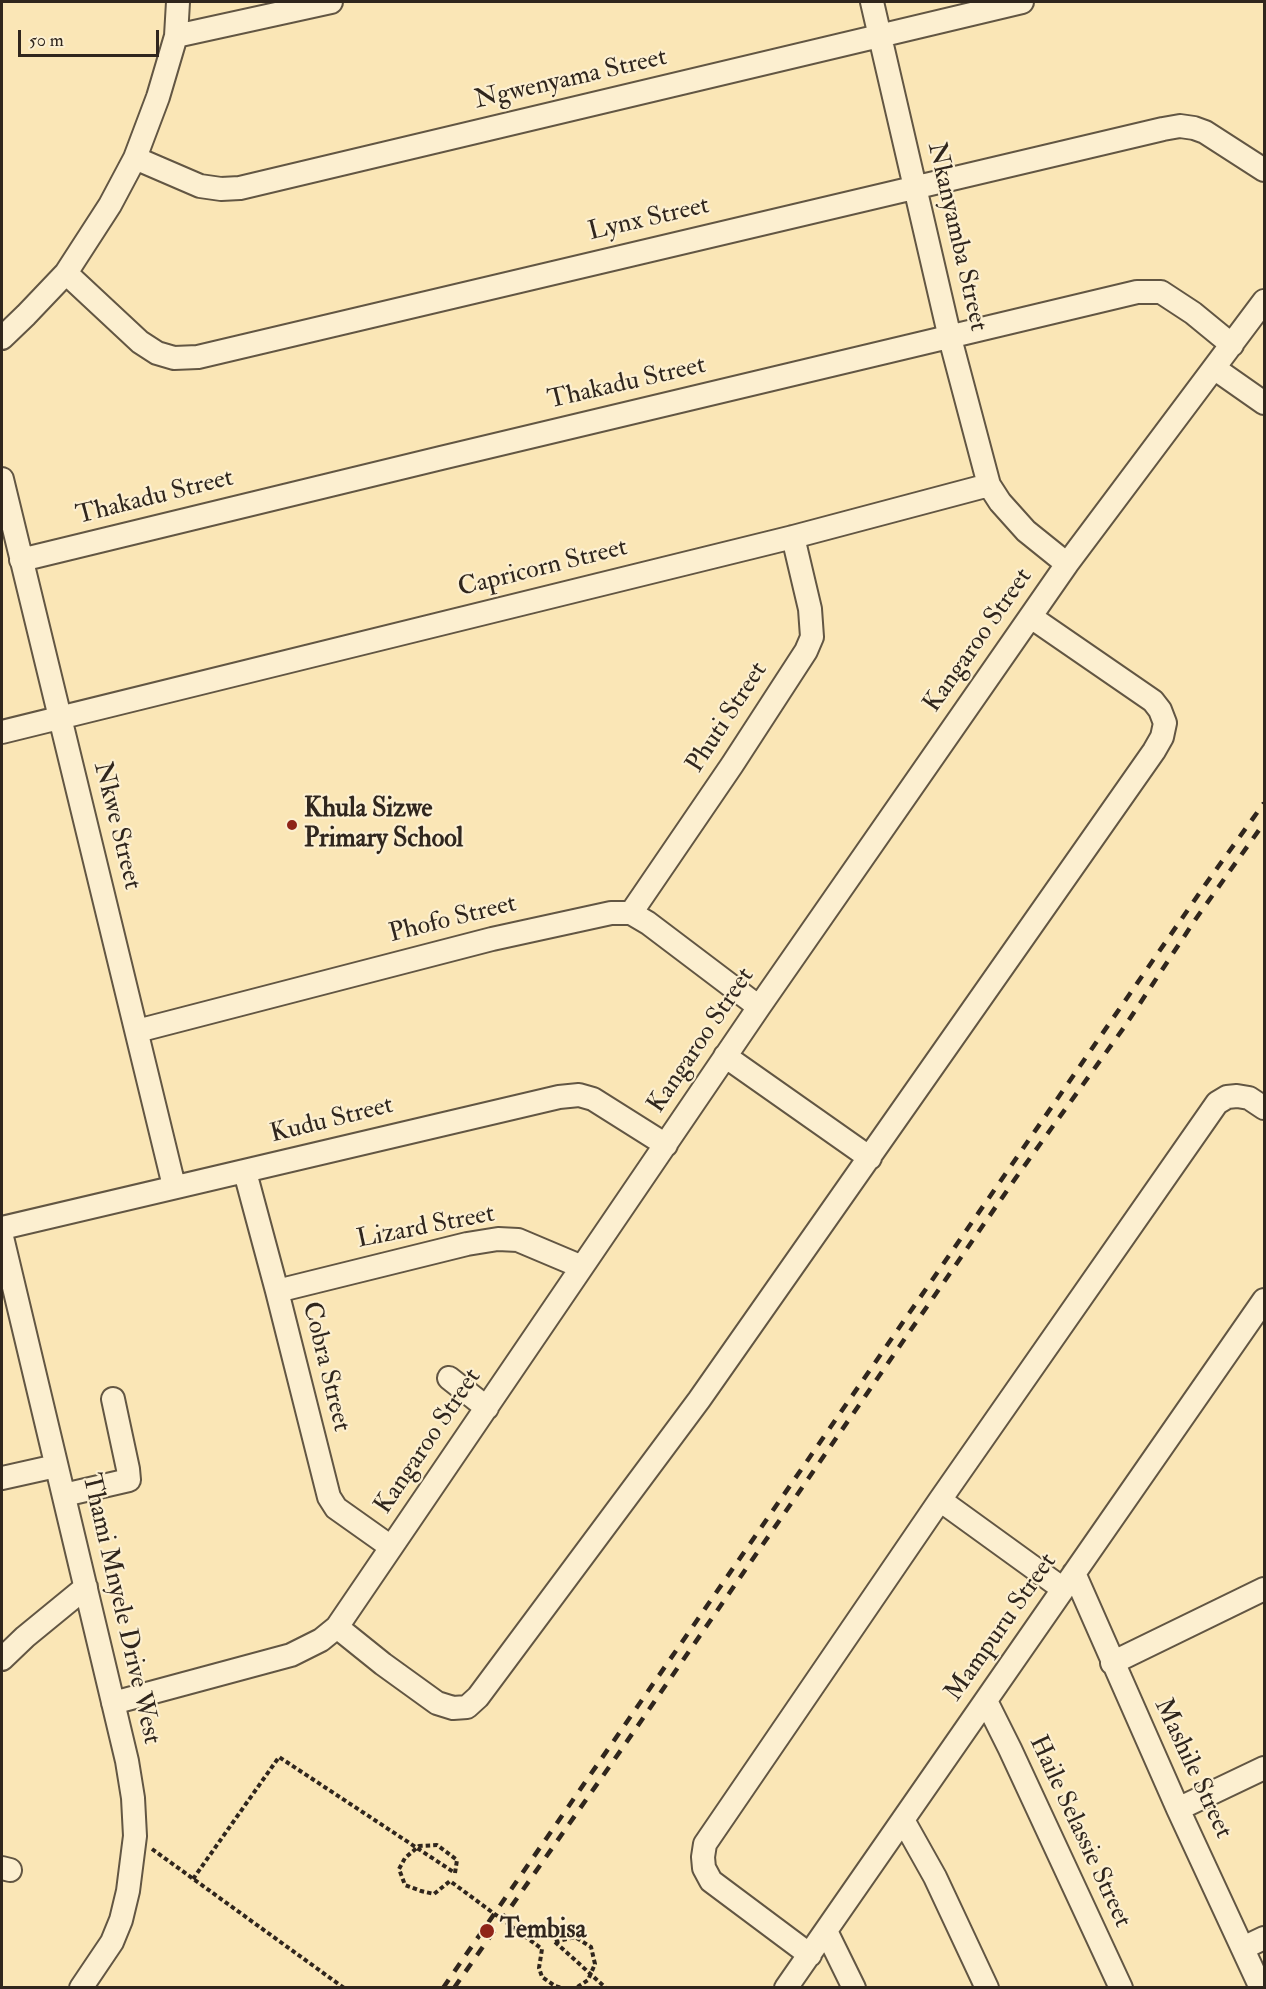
<!DOCTYPE html>
<html>
<head>
<meta charset="utf-8">
<style>
  body { margin:0 }
  #map { position:relative; width:1266px; height:1989px; overflow:hidden; background:#fae6b6; font-family:"IM FELL Double Pica",serif }
  canvas { display:block }
  .frame { position:absolute; inset:0; border:3px solid #30261d; pointer-events:none }
  .scale { position:absolute; left:18px; top:30px; width:141px; height:27px; box-sizing:border-box; border:3px solid #30261d; border-top:0; padding-left:8px; font-size:18px; line-height:21px; white-space:nowrap; color:#30261d; -webkit-text-stroke:4px #fcefd0; paint-order:stroke }
</style>
</head>
<body>
<div id="map">
<canvas width="1266" height="1989"></canvas>
<div class="frame"></div>
<div class="scale">50 m</div>
</div>
<script>
const ctx = document.querySelector('canvas').getContext('2d');
ctx.lineJoin = 'round';
function toPath(rows) {
  const path = new Path2D();
  for (const r of rows) {
    path.moveTo(r[0], r[1]);
    for (let i = 2; i < r.length; i += 2) path.lineTo(r[i], r[i + 1]);
  }
  return path;
}
function trace(path, color, width, dash) {
  ctx.strokeStyle = color;
  ctx.lineWidth = width;
  ctx.lineCap = dash ? 'butt' : 'round';
  ctx.setLineDash(dash || []);
  ctx.stroke(path);
}
function label(font, color, halo, rows, align = 'center') {
  ctx.font = font + ' "IM FELL Double Pica",serif';
  ctx.lineWidth = 4.5;
  ctx.setLineDash([]);
  ctx.textBaseline = 'middle';
  ctx.strokeStyle = halo;
  ctx.fillStyle = color;
  for (const [text, x, y, turn = 0] of rows) {
    ctx.save();
    ctx.translate(x, y);
    ctx.rotate((+turn || 0) * Math.PI / 180);
    ctx.textAlign = isNaN(turn) ? turn : align;
    if (halo) ctx.strokeText(text, 0, 0);
    ctx.fillText(text, 0, 0);
    ctx.restore();
  }
}
const minor = toPath([
  [872,2,950,338,989,485,1000,502,1026,531,1067,564],
  [176,36,331,2],
  [135,158,200,186,221,189,240,188,1022,2],
  [66,273,140,342,157,353,174,358,198,357,1163,129,1180,126,1194,128,1205,132,1264,170],
  [2,338,26,315,66,273,110,205,135,158,158,97,176,36,178,2],
  [1214,368,1264,403],
  [2,479,174,1186],
  [21,560,441,458,1137,292,1161,292,1193,313,1232,345],
  [2,732,793,537,989,485],
  [631,913,732,765,806,651,812,637,810,609,793,537],
  [137,1031,492,939,611,913,631,913,648,923,759,1007],
  [725,1056,870,1158],
  [245,1172,277,1291,329,1497,336,1508,391,1547],
  [2,1228,559,1097,579,1095,593,1099,666,1145],
  [2,1237,127,1761,133,1798,135,1836,128,1891,121,1920,112,1942,81,1988],
  [277,1291,467,1244,498,1239,518,1240,582,1267],
  [449,1378,487,1408],
  [2,1478,56,1466],
  [64,1495,129,1480,128,1469,113,1399],
  [940,1500,1063,1589],
  [1074,1573,1178,1809,1261,1988],
  [337,1627,383,1664,437,1703,453,1708,467,1707,478,1697,699,1400,1154,751,1162,737,1165,723,1160,710,1153,701,1031,617],
  [2,1659,25,1637,86,1587],
  [1112,1663,1264,1589],
  [986,1701,1010,1749,1121,1988],
  [113,1703,291,1655,321,1640,337,1627,759,1007,1067,564,1264,301],
  [1178,1809,1264,1768],
  [903,1820,935,1877,987,1988],
  [2,1868,10,1870],
  [826,1931,854,1988],
  [1243,1948,1264,1938],
  [810,1955,711,1881,704,1868,703,1857,705,1844,940,1500,1217,1103,1227,1097,1237,1096,1249,1098,1264,1108],
  [786,1988,1264,1300]
]);
trace(minor, '#625643', 26);
trace(toPath([
  [152,1849,344,1988],
  [193,1879,279,1757,455,1873],
  [555,1942,606,1988]
]), '#30261d', 4, [4.5, 3]);
trace(minor, '#fcefd0', 22);
trace(toPath([
  [443,1988,1205,885,1264,803],
  [454,1988,621,1750,1015,1179,1125,1026,1195,920,1264,823]
]), '#30261d', 4.5, [10, 10]);
trace(toPath([
  [455,1873,457,1860,437,1845,419,1846,405,1858,399,1869,405,1885,421,1891,434,1894,450,1881,542,1949,539,1968,542,1977,555,1986,562,1988],
  [555,1942,575,1937,591,1947,595,1964,588,1980,576,1988]
]), '#30261d', 4, [4.5, 3]);
for (const [x, y, r, color] of [
  [292,825,6,"#8f2418"],
  [487,1931,8,"#8f2418"]
]) {
  const dot = new Path2D();
  dot.arc(x, y, r, 0, 2 * Math.PI);
  ctx.fillStyle = color;
  ctx.fill(dot);
  trace(dot, '#fcefd0', 2);
}
label('26px', '#30261d', '#fcefd0', [
  ["Ngwenyama Street",571,80,-13],
  ["Lynx Street",649,220,-13],
  ["Nkanyamba Street",956,237,77],
  ["Thakadu Street",627,384,-13],
  ["Thakadu Street",155,498,-14],
  ["Capricorn Street",543,569,-14],
  ["Kangaroo Street",979,641,-55],
  ["Phuti Street",728,718,-57],
  ["Nkwe Street",116,826,76],
  ["Phofo Street",453,920,-14],
  ["Kangaroo Street",702,1041,-56],
  ["Kudu Street",332,1121,-14],
  ["Lizard Street",426,1228,-11],
  ["Cobra Street",325,1367,76],
  ["Kangaroo Street",429,1442,-56],
  ["Thami Mnyele Drive West",120,1609,77],
  ["Mampuru Street",1002,1628,-55],
  ["Mashile Street",1192,1769,65],
  ["Haile Selassie Street",1079,1832,65]
]);
label('bold 26px', '#30261d', '#fcefd0', [
  ["Khula Sizwe",304,810],
  ["Primary School",304,840],
  ["Tembisa",500,1931]
], 'left');
</script>
</body>
</html>
